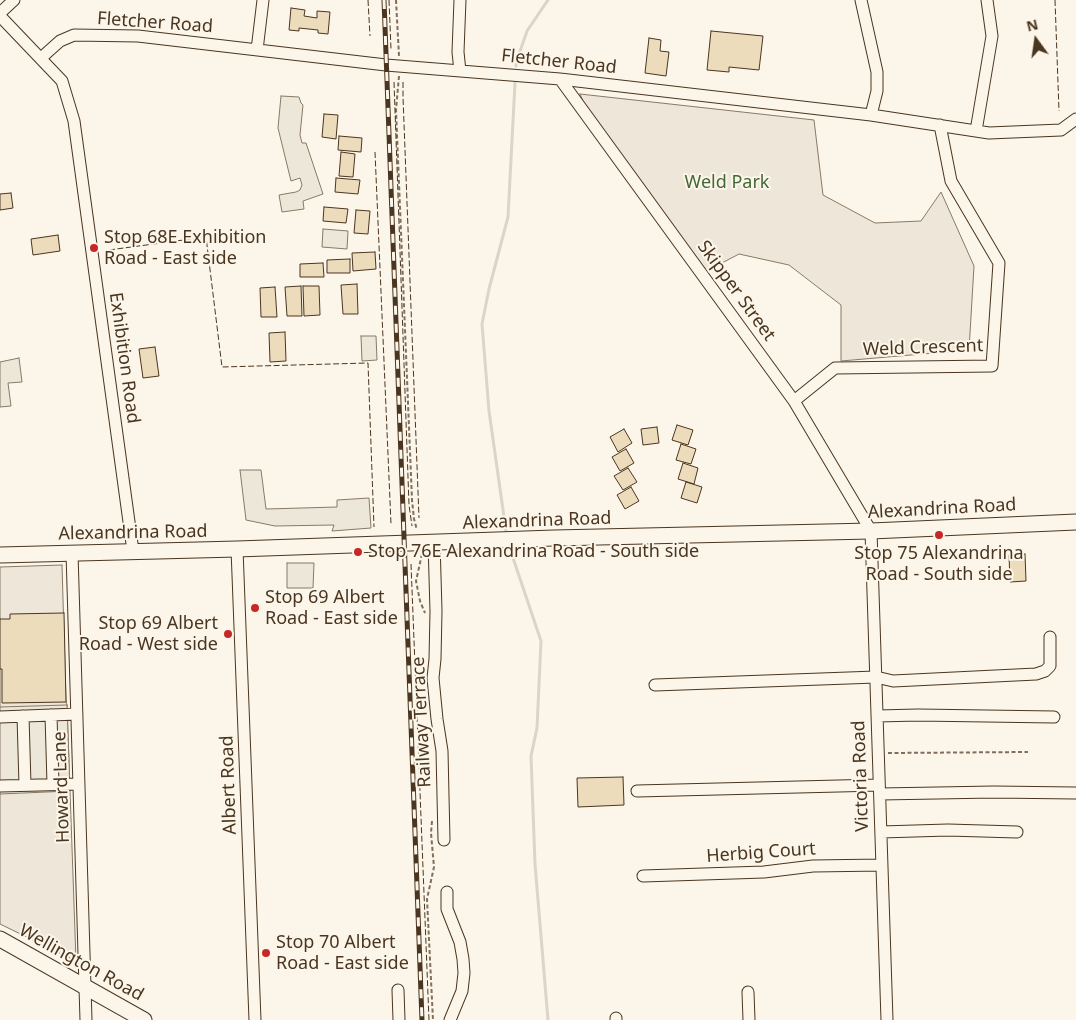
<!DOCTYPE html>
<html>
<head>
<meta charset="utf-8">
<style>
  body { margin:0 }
  #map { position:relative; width:1076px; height:1020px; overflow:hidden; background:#fbf6e9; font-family:"Noto Sans",sans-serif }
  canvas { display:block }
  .north { position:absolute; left:1011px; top:15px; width:50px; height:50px; -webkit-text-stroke:4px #fbf6e9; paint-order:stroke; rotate:346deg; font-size:14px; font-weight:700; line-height:20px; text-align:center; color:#4a3520 }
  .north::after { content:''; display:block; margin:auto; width:18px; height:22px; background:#4a3520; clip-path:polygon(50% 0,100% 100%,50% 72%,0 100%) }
</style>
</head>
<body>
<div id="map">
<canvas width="1076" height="1020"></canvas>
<div class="north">N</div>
</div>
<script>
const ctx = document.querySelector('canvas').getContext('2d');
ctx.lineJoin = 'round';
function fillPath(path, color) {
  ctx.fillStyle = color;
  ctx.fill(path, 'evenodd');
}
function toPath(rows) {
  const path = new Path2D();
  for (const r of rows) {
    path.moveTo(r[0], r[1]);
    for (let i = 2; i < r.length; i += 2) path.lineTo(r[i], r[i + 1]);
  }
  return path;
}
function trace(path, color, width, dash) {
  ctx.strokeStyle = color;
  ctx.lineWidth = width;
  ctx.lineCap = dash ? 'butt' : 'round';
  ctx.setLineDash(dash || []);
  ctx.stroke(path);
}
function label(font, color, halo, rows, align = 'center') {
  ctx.font = font + ' "Noto Sans",sans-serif';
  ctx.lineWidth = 4;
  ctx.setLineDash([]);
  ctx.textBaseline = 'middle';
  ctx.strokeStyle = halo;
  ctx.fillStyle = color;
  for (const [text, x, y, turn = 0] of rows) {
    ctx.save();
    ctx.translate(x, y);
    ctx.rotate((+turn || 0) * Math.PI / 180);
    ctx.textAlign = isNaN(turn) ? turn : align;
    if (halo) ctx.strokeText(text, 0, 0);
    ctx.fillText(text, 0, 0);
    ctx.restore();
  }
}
const green = toPath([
  [580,94,814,120,823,195,875,223,921,221,941,192,974,266,969,350,841,361,841,305,789,265,739,254,703,273,590,118,580,94],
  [62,565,66,701,67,705,76,961,0,924,0,567,62,565]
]);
fillPath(green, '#ede6d9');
trace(green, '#887966', 1);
const parking = toPath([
  [281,96,299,97,301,103,303,105,300,135,302,143,306,143,323,194,303,201,304,209,282,212,279,195,296,192,300,190,302,185,300,178,291,181,278,128,281,96],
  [323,229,348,231,347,249,322,247,323,229],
  [361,336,376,336,377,360,362,361,361,336],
  [19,358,22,382,8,383,11,406,0,407,0,362,19,358],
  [240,470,261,470,266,509,337,507,337,500,369,498,371,528,332,531,334,525,275,526,246,520,240,470],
  [287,563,314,563,313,588,287,588,287,563],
  [67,705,70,791,0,794,0,707,67,705]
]);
fillPath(parking, '#ede7d9');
trace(parking, '#887966', 1);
trace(toPath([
  [516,66,517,60,527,31,548,0],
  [506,531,489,411,482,324,489,289,508,217,515,83],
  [510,549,541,641,537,728,531,756,535,864,548,1020]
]), '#dcd4c6', 3);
const building = toPath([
  [291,8,305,10,304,16,317,18,317,11,330,12,328,34,318,33,318,30,299,28,299,31,289,30,291,8],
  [711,31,763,36,759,70,729,67,729,72,707,70,711,31],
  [649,38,661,40,660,51,669,52,666,76,645,73,649,38],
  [324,114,338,115,336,139,322,137,324,114],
  [339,136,362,138,361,152,338,150,339,136],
  [341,152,355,154,353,177,339,176,341,152],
  [336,178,360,180,358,194,335,192,336,178],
  [11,193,13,208,0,210,0,194,11,193],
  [324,207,348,209,346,223,323,221,324,207],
  [356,210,370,211,368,234,354,233,356,210],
  [58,235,60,251,33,255,31,239,58,235],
  [375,252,376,269,353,271,352,253,375,252],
  [350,259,350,273,327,273,327,260,350,259],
  [323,263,324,277,300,277,300,264,323,263],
  [357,284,358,314,343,314,341,285,357,284],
  [301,286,302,316,287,316,285,287,301,286],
  [303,286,319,286,320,315,304,316,303,286],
  [275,287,277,317,261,317,260,288,275,287],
  [285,332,286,361,270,362,269,333,285,332],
  [155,347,159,376,143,378,139,349,155,347],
  [677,425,693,430,688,445,672,440,677,425],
  [657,427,659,443,643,445,641,429,657,427],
  [624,429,632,443,618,452,610,437,624,429],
  [681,444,696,449,691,464,676,460,681,444],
  [626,449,634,463,620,471,612,457,626,449],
  [683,463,698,468,694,484,678,479,683,463],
  [628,468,637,482,623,490,614,476,628,468],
  [686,482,702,487,697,503,681,498,686,482],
  [631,487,639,501,625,509,617,495,631,487],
  [1025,554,1026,581,1010,582,1009,555,1025,554],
  [64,613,66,702,2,703,2,669,0,669,0,619,10,619,10,614,64,613],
  [623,777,624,805,578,807,577,778,623,777]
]);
fillPath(building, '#ecdcbc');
trace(building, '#4a3520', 1);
const minor = toPath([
  [460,0,458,52,460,71],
  [861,0,877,72,877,91,871,115],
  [0,13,14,0],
  [0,16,62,81,74,121,133,551],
  [257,50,263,0],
  [41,58,60,41,74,35,138,36,386,65,560,79,871,115,989,133,1061,130,1076,119],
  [560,79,794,401,871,531,887,1020],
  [976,131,992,36,987,0],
  [794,401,835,368,992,366,999,263,951,181,940,125],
  [434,542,436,611,435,659,433,678,437,719,442,751,444,840],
  [237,549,255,1020],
  [72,553,86,1020],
  [655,685,876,677,893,681,1036,674,1045,671,1050,666,1050,637],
  [51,715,53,784],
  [23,716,25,785],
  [877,716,918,715,1054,717],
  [0,717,77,714],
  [0,786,79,784],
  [637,791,879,785],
  [880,794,994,792,1075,793],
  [881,832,948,830,1017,832],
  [643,876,764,872,813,866,882,865],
  [447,892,447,909,460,942,463,959,464,973,462,991,450,1020],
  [398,990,399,1020],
  [748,992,749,1020],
  [616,1018,616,1020]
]);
const major = toPath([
  [0,555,237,549,554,538,871,531,1076,522],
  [0,939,144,1020]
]);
trace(minor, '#4a3520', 13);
trace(major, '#4a3520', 17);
trace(toPath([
  [396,0,399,56],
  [399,76,396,110,412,500,414,519,417,530],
  [422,554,416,581,420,601,425,613],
  [888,753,1028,752],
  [432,821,431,833,434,867,427,899,433,1020]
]), '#7f6f5c', 2, [4, 2.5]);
trace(minor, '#fbf6e9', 11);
trace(major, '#fbf6e9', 15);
const rail = toPath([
  [384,0,422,1020]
]);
trace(rail, '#4a3520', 5);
trace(rail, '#fbf6e9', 3, [9]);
trace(toPath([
  [368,0,370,36],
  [389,0,391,49],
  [1055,0,1059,111],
  [394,82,409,505,412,526],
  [403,82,403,97,419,518],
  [375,152,391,524],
  [109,250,206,237,222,367,368,363,374,527],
  [411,564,429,1020]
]), '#4a3520', 1, [6, 2.5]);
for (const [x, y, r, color] of [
  [94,248,5,"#c62828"],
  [939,535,5,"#c62828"],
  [358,552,5,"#c62828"],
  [255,608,5,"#c62828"],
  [228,634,5,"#c62828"],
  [266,953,5,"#c62828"]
]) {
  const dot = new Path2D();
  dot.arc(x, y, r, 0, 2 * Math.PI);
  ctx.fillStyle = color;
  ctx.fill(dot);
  trace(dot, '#fbf6e9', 2);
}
label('18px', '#4a3520', '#fbf6e9', [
  ["Fletcher Road",155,23,4],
  ["Fletcher Road",559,62,6],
  ["Skipper Street",736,291,54],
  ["Weld Crescent",923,348,-2],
  ["Exhibition Road",124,358,82],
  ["Alexandrina Road",942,509,-3],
  ["Alexandrina Road",537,521,-2],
  ["Alexandrina Road",133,533,-1],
  ["Railway Terrace",422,722,-93],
  ["Victoria Road",861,776,-92],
  ["Albert Road",229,785,-92],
  ["Howard Lane",62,787,-92],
  ["Herbig Court",761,853,-4],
  ["Wellington Road",81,963,29]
]);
label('18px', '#436837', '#fbf6e9', [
  ["Weld Park",727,183]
]);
label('18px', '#4a3520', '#fbf6e9', [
  ["Stop 68E Exhibition",104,238],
  ["Road - East side",104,259],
  ["Stop 76E Alexandrina Road - South side",368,552],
  ["Stop 75 Alexandrina",939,554,"center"],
  ["Road - South side",939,575,"center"],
  ["Stop 69 Albert",265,598],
  ["Road - East side",265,619],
  ["Stop 69 Albert",218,624,"right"],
  ["Road - West side",218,645,"right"],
  ["Stop 70 Albert",276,943],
  ["Road - East side",276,964]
], 'left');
</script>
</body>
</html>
